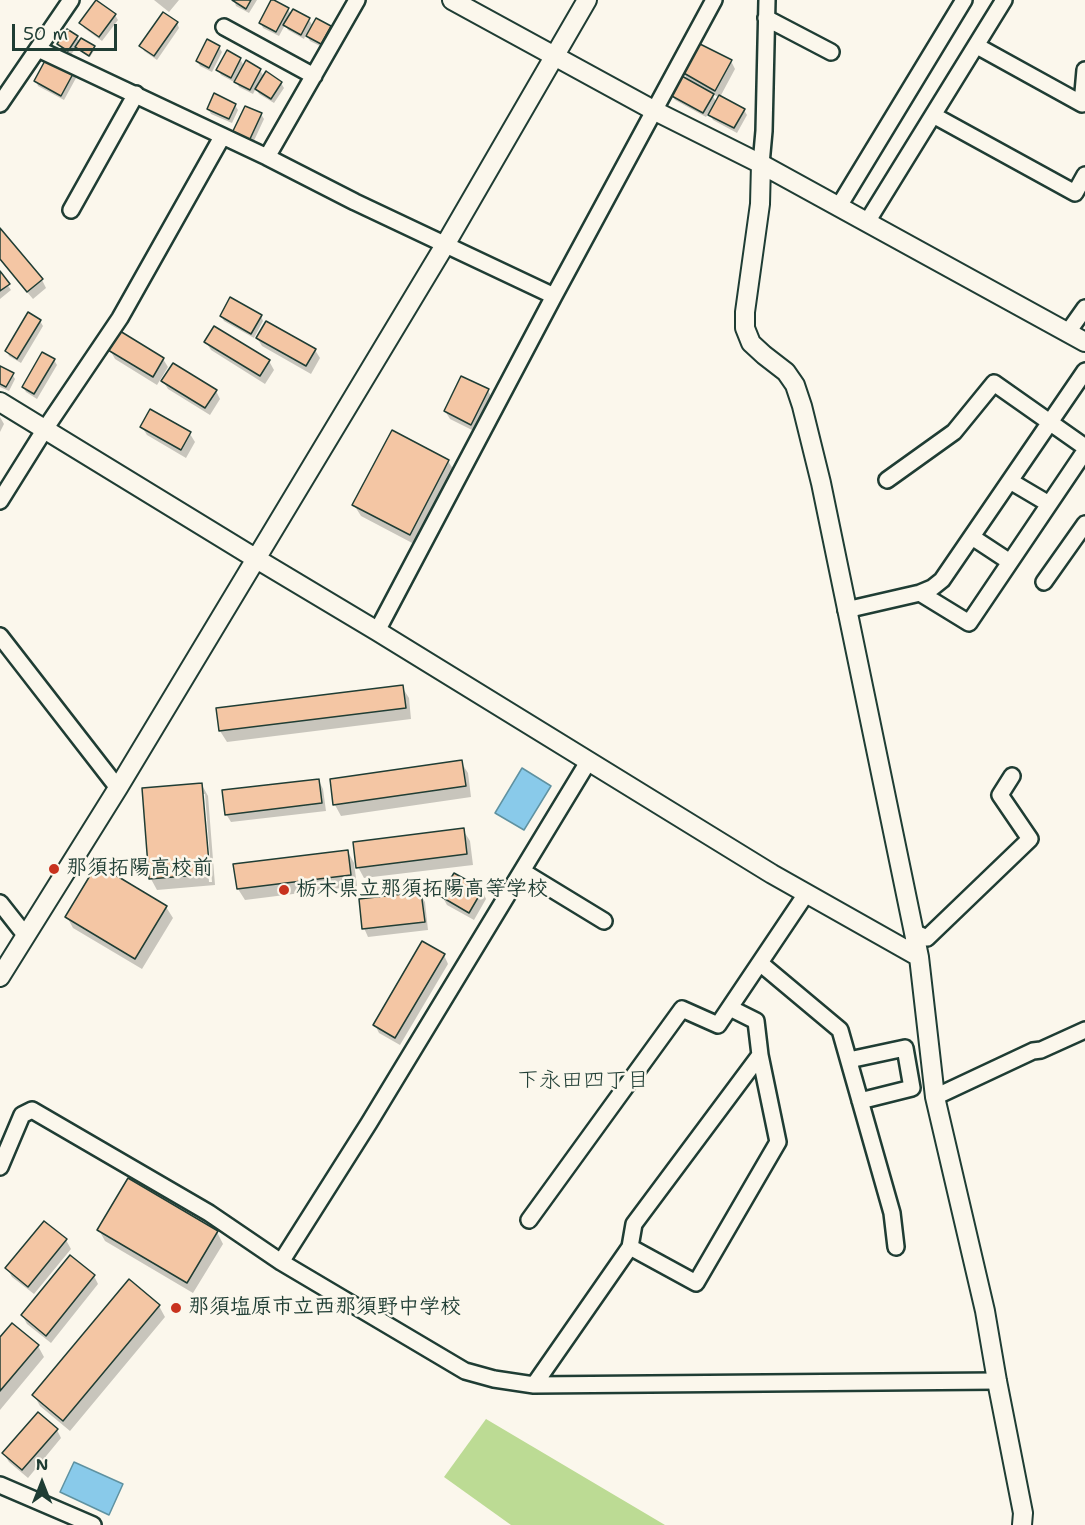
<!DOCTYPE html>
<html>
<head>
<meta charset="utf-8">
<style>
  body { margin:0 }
  #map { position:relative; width:1085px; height:1525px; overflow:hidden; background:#fbf7ec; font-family:"Shantell Sans",sans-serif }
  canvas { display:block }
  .north { position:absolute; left:12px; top:1453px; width:60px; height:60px; -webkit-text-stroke:4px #fbf7ec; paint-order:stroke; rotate:0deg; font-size:16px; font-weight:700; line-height:24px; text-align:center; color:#1f3d34 }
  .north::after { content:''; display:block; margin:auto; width:21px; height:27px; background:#1f3d34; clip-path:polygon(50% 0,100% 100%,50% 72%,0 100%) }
  .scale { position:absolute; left:12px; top:24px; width:105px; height:27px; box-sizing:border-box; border:3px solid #1f3d34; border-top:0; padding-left:8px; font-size:18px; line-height:21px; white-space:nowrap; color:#1f3d34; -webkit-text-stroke:4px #fbf7ec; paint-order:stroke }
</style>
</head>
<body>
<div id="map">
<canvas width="1085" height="1525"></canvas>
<div class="north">N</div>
<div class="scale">50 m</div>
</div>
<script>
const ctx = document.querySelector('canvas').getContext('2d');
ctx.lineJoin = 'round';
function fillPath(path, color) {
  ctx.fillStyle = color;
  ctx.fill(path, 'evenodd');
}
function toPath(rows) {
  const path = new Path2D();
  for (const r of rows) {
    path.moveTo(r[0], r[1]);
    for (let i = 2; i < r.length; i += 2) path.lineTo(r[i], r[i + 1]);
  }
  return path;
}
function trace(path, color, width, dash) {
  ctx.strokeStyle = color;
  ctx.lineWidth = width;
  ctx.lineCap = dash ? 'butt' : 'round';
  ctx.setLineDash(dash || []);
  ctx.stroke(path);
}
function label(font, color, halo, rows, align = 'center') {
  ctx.font = font + ' "Shantell Sans","Klee One",sans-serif';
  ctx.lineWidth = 5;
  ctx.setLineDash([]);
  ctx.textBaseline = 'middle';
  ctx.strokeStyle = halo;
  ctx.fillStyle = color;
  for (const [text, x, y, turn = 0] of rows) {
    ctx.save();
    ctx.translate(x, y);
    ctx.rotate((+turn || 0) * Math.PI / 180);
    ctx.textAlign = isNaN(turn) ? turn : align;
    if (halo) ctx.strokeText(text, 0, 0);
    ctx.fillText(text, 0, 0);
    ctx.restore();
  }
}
fillPath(toPath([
  [486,1419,665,1525,511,1525,444,1477]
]), '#bcdb94');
const water = toPath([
  [522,768,551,786,524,830,495,813,522,768],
  [74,1462,123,1484,109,1515,60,1492,74,1462]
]);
fillPath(water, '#89caea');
trace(water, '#5f92a1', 1.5);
fillPath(toPath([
  [154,0,179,0,169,12],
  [234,0,257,0,249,13,236,6],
  [288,9,291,15,309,20,313,26,330,27,333,33,324,48,310,41,306,34,304,39,288,30,285,25,279,36,263,28,261,23],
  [115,15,118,20,102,41,84,28,81,23],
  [177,23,179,28,157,60,144,51,141,46],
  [76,37,80,42,94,47,95,49,90,57,76,47,71,55,62,49,59,44],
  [219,47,222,52,212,72,200,66,197,61],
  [240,59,244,66,260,70,264,77,281,83,284,88,274,103,259,94,256,88,253,94,239,87,235,80,234,82,221,75,218,70],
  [731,61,735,69,720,97,744,110,747,115,737,133,713,120,709,113,706,117,675,100,672,95,689,82,683,72],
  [711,93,720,98,717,103],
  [73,73,76,78,64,100,38,86,36,81],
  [235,105,238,110,232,123,211,114,208,108],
  [261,114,264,119,252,145,237,138],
  [0,230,42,280,46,288,33,299,0,260],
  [0,274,11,290,0,299],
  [221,316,261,316,263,321,254,338,224,321],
  [40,321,43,326,21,363,9,356,7,351],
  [257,338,315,350,320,358,311,374,262,346],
  [206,342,269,361,274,370,265,384,211,350],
  [110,350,163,359,168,367,157,385,115,359],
  [54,360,57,365,37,399,26,392,23,387],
  [0,368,12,374,15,379,9,391,0,387],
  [163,381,216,391,220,399,210,415,168,389],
  [488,390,492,399,476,432,450,419,445,411],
  [151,411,190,434,195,442,186,458,147,435,142,427],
  [0,417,4,424,0,432],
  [448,461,455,472,416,545,361,516,354,505],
  [402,687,409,698,411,719,227,742,220,731],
  [461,762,468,773,471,797,341,816,335,805,331,781],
  [319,781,323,789,326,811,231,822,226,814],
  [202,785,208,796,215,885,157,890,151,879],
  [202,794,205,794,212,882,209,882],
  [463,830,470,841,473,865,364,878,358,867],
  [348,852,354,863,357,886,245,900,238,889],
  [482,890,486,899,474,920,447,905,442,896],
  [420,894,425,902,428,930,368,937,364,928],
  [166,907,173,918,142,969,73,928,67,917],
  [444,955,448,964,400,1045,379,1033,375,1025],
  [44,1223,66,1240,71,1249,34,1294,12,1277,7,1268],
  [99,1230,217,1232,223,1244,193,1293,105,1241],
  [94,1276,98,1284,51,1343,27,1324,22,1315],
  [159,1306,165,1317,70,1431,40,1406,34,1395],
  [0,1339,38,1346,44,1357,0,1410],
  [57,1430,61,1438,28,1478,9,1462,4,1454]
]), '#0003');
const building = toPath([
  [96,0,116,14,99,37,79,23,96,0],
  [232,0,251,0,246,9,232,0],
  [271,0,274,0,289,8,276,32,259,23,271,0],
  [293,9,310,18,301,35,283,25,293,9],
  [163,12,178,22,154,56,139,46,163,12],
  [316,18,331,26,321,44,306,36,316,18],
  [67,29,78,36,68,51,57,44,67,29],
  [81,38,95,46,89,56,75,47,81,38],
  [207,39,220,46,209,68,196,61,207,39],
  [698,43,732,60,715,91,682,72,698,43],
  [227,50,241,58,231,78,216,70,227,50],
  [47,57,74,72,61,96,34,81,47,57],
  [246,60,261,69,250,90,234,82,246,60],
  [266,71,282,82,271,99,255,89,266,71],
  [680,75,714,94,703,113,670,95,680,75],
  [214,93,236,104,229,119,207,109,214,93],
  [719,95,745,109,734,128,708,115,719,95],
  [245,106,262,113,249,141,232,133,245,106],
  [0,228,43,279,27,292,0,259,0,228],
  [0,271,10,284,0,291,0,271],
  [230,297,262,315,251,334,220,316,230,297],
  [28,312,41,320,17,359,5,351,28,312],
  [266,321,316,349,306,366,256,338,266,321],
  [214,326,270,360,260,376,204,342,214,326],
  [120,331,164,358,153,377,108,350,120,331],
  [42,352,55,359,34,394,22,387,42,352],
  [173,363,217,390,205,408,161,381,173,363],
  [0,366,14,373,6,387,0,384,0,366],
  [461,376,489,389,471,425,444,411,461,376],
  [150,409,191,432,181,450,140,427,150,409],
  [392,430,449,460,410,535,352,505,392,430],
  [403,685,406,708,219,731,216,708,403,685],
  [462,760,466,786,333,805,330,779,462,760],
  [319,779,322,803,225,815,222,790,319,779],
  [202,783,210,874,149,879,142,788,202,783],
  [464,828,467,854,356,868,353,842,464,828],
  [348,850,351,875,237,889,233,864,348,850],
  [97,864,167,906,135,959,65,917,97,864],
  [454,873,483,889,469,913,440,896,454,873],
  [421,892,425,922,362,929,359,899,421,892],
  [422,941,445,954,395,1038,373,1025,422,941],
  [128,1178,218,1231,187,1283,97,1230,128,1178],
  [44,1221,67,1239,28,1287,5,1268,44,1221],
  [70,1255,95,1275,46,1336,21,1315,70,1255],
  [129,1279,160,1305,63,1421,32,1395,129,1279],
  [12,1323,39,1345,0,1391,0,1337,12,1323],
  [38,1412,58,1429,22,1470,2,1453,38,1412]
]);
fillPath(building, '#f4c6a4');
trace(building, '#1f3d34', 1.5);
const minor = toPath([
  [766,18,831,52],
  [224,27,314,76],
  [977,46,1082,104,1085,70],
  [38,49,267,157,355,202,554,296],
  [0,104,71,0],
  [933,115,1075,193,1085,175],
  [267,157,357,0],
  [761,164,764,131,767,0],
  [839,206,964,0],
  [71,210,136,94],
  [867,222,1004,0],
  [1068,332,1085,308],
  [887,480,954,432,994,383,1085,447],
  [1010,481,1049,504],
  [0,501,45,429,120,318,222,137],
  [972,537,1010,562],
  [1044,582,1085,524],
  [920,593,969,623,1085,451],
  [846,610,920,593,932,588,942,580,1085,371],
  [377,631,554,296,714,0],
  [0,636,118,788],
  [522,871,604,921],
  [0,903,26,936],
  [913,932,927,938,1030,839,1000,795,1012,776],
  [760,963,840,1030,892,1213,896,1247],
  [849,1060,905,1048,912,1088,860,1101],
  [935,1097,1033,1051,1041,1050,1085,1030],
  [0,1167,22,1115,32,1110,209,1213,281,1262,465,1371,494,1379,534,1385,997,1381],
  [529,1220,682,1009,718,1025,806,894],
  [630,1247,696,1283,778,1142,760,1055,756,1021,730,1008],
  [281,1262,369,1123,588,762],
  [534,1385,630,1247,634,1224,760,1055],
  [0,1485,93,1525]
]);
const tertiary = toPath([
  [452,0,655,111,761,164,1085,342],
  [761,164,760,204,745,312,745,328,751,343,764,355,786,372,795,385,802,406,821,483,919,957,935,1097,985,1311,997,1381,1023,1513,1022,1525],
  [0,402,255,558,377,631,772,874,919,957],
  [0,977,118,788,445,245,587,0]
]);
trace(minor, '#1f3d34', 20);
trace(tertiary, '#1f3d34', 22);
trace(minor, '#fbf7ec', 15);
trace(tertiary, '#fbf7ec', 18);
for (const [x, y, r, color] of [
  [54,869,6,"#c8321e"],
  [284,890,6,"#c8321e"],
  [176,1308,6,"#c8321e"]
]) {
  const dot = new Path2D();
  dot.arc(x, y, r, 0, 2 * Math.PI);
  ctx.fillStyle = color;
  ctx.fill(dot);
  trace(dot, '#fbf7ec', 2);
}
label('bold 21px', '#1f3d34', '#fbf7ec', [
  ["那須拓陽高校前",66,869],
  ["栃木県立那須拓陽高等学校",296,890],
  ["那須塩原市立西那須野中学校",188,1308]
], 'left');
label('22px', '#1f3d34', '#fbf7ec', [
  ["下永田四丁目",583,1081]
]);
</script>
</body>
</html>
